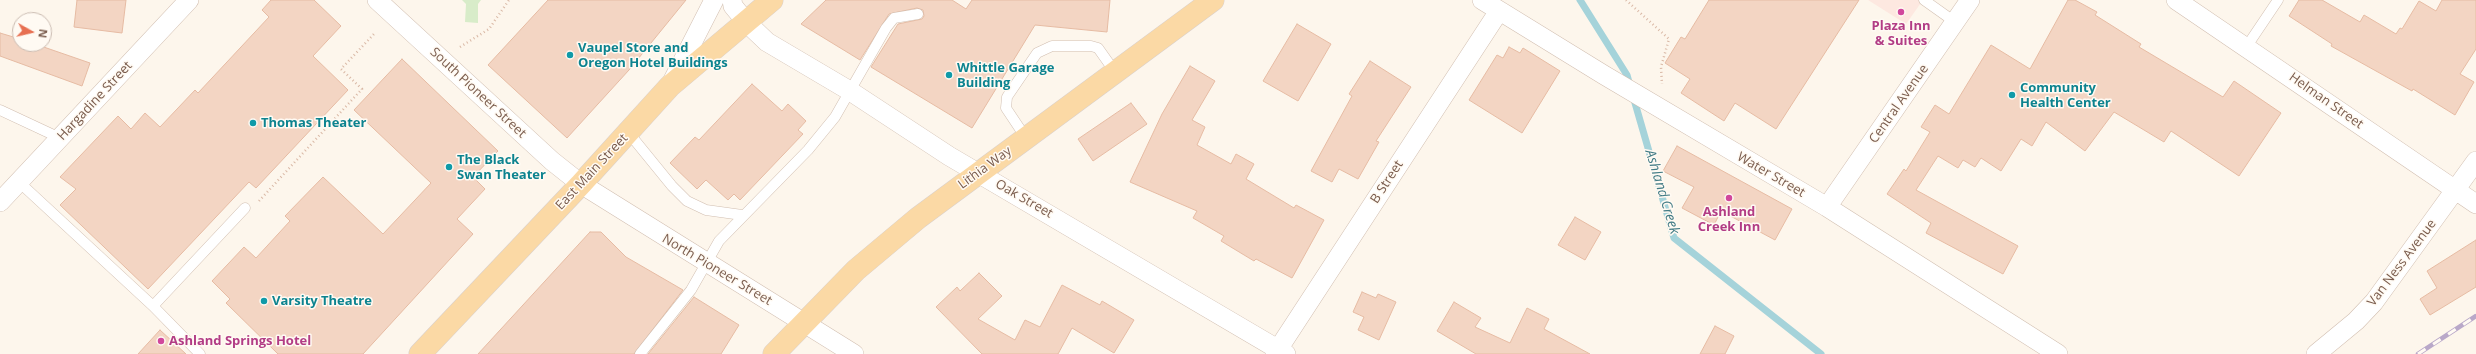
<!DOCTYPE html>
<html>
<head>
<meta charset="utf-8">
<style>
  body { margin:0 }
  #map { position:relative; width:2476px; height:354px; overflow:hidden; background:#fdf6ec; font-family:"Open Sans",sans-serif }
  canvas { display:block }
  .north { position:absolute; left:12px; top:12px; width:40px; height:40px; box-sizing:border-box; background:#fffaf3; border:1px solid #cabbb1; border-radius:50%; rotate:98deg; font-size:11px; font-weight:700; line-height:16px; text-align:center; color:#7a5c4d }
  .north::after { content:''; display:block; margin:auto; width:14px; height:18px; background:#e76f51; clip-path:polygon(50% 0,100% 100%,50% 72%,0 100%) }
</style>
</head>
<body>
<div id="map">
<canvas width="2476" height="354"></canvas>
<div class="north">N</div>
</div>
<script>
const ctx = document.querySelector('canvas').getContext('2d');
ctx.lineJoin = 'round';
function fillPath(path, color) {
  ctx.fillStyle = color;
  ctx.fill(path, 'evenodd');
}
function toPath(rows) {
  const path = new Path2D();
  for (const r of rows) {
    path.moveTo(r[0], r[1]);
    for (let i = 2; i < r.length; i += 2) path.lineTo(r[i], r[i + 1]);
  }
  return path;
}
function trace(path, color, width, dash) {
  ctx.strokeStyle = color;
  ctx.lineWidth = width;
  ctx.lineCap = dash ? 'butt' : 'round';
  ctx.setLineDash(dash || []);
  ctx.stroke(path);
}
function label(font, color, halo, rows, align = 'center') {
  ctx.font = font + ' "Open Sans",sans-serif';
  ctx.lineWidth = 3;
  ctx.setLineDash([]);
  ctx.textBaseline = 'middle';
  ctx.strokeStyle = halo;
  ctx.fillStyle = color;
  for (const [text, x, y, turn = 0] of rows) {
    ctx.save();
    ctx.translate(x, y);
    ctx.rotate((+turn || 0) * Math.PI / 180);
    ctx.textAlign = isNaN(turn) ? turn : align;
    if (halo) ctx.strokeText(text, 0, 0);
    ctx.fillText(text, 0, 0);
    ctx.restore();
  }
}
fillPath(toPath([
  [1868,0,1923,0,1906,24]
]), '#fde8e0');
fillPath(toPath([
  [462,0,481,0,478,4,478,23,465,22,466,4]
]), '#d8ecc9');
trace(toPath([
  [1580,0,1627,75,1630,86],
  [1633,96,1674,238,1821,354]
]), '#a5d3da', 7);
const building = toPath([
  [77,0,126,0,122,33,74,27,77,0],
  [271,0,314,0,341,26,313,56,348,90,256,188,249,182,148,289,60,205,76,189,60,177,118,116,131,129,145,113,160,127,195,90,198,93,269,17,262,10,271,0],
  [548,0,686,0,629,70,567,138,488,65,548,0],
  [826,0,952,0,966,9,972,0,1110,0,1107,32,1035,25,972,128,871,67,898,24,922,19,924,16,923,10,917,8,889,14,860,60,801,24,826,0],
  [1709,0,1859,0,1776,129,1735,103,1724,121,1681,93,1690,79,1665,63,1681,37,1685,39,1709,0],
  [2068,0,2075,0,2097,12,2095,15,2141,44,2139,47,2223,97,2234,81,2281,113,2239,176,2171,131,2164,142,2114,112,2085,151,2046,122,2032,146,2021,139,2001,171,1981,158,1975,167,1963,160,1958,168,1938,156,1916,190,2018,246,2003,274,1926,233,1931,223,1887,194,1904,169,1906,171,1930,132,1921,127,1935,105,1949,114,1991,45,2030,69,2068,0],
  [2299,0,2322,0,2360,22,2364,15,2396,34,2400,28,2402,29,2419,1,2436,11,2442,0,2476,0,2476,49,2460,74,2474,82,2455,115,2413,89,2412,91,2331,46,2332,44,2289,16,2299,0],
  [1297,24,1331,44,1298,101,1263,81,1297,24],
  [0,33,20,39,20,44,35,44,90,63,82,86,0,56,0,33],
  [1509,47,1520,53,1523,48,1560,71,1522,133,1469,100,1497,55,1503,58,1509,47],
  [402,59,498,151,473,177,485,189,457,219,473,234,363,354,278,354,226,303,230,299,212,281,244,247,256,258,290,221,285,216,323,177,383,234,431,183,354,110,402,59],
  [1370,61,1411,87,1376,141,1379,142,1358,179,1339,169,1332,182,1311,171,1352,96,1349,94,1370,61],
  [1190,66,1215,81,1192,120,1205,127,1197,145,1231,164,1236,154,1254,164,1246,179,1294,208,1296,205,1324,220,1292,278,1256,259,1254,261,1221,241,1224,236,1193,218,1197,211,1130,182,1162,114,1190,66],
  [752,84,782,111,788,104,806,121,798,130,803,134,740,200,734,194,728,200,706,180,697,189,670,163,695,137,699,140,752,84],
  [1131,103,1147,124,1093,161,1078,139,1131,103],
  [1677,146,1792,209,1775,240,1721,211,1714,225,1682,208,1694,187,1663,171,1677,146],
  [1575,217,1601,232,1585,260,1558,245,1575,217],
  [590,232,601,232,626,257,683,290,634,354,478,354,590,232],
  [2476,240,2476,287,2430,315,2420,299,2437,288,2427,271,2476,240],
  [979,273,1002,296,978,319,1015,340,1025,320,1040,327,1062,285,1100,305,1102,301,1134,320,1114,353,1072,328,1058,354,982,354,936,307,957,287,960,291,979,273],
  [1362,292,1376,298,1378,294,1396,302,1379,340,1358,330,1364,317,1353,312,1362,292],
  [694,297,739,325,721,354,648,354,694,297],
  [1454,302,1481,318,1475,327,1510,343,1527,308,1549,319,1544,329,1590,354,1476,354,1437,331,1454,302],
  [1715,326,1734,336,1725,354,1700,354,1715,326],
  [160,330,186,354,138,354,160,330]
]);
fillPath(building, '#f3d5c3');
trace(building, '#e6bba3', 1);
const lane = toPath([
  [1924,0,1955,22],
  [2247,46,2278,0],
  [0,110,60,138],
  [628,132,672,186,687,201,706,210,742,215],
  [1026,138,1006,108,1007,97,1037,53,1052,46,1091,46,1098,48,1115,72],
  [19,182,153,306,200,354],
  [153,306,245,208],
  [640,354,691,290,719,241,808,150,835,117,886,28,894,18,918,14]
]);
const street = toPath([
  [377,0,552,161,581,184,854,354],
  [732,0,733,6,747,23,767,42,850,91,949,156,1286,354],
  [1482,0,1604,75,1827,207,2058,354],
  [2176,0,2476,204],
  [671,84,714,0],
  [0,202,189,0],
  [1827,207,1970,0],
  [1275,354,1499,11],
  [2316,354,2356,321,2374,302,2476,161]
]);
const primary = toPath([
  [420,354,581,184,670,86,772,0],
  [774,354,856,270,918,218,1213,0]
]);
trace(lane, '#d1beb0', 11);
trace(street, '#d1beb0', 20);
trace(primary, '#dad1cd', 23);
trace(toPath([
  [1626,0,1669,39,1661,67,1662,84],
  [460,47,489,29,509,0],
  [259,201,362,89,341,69,374,34]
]), '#d9b8a5', 2.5, [1, 3]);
trace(lane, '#fff', 10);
trace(street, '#fff', 19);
trace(primary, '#fbd9a5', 22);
const rail = toPath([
  [2418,354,2476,316]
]);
trace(rail, '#b9a8c9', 4.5);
trace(rail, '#fffaf3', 3, [9]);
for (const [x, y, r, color] of [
  [1901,12,4,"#d1479c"],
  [570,55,4,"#0f9aa8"],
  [949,75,4,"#0f9aa8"],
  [2012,95,4,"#0f9aa8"],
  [253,123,4,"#0f9aa8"],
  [449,167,4,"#0f9aa8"],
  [1729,198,4,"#d1479c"],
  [264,301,4,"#0f9aa8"],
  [161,341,4,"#d1479c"]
]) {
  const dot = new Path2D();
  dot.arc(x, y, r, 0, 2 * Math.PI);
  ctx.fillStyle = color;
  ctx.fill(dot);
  trace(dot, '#fffaf3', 1.5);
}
label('bold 13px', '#b23c85', '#fffaf3', [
  ["Plaza Inn",1901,26],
  ["& Suites",1901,41],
  ["Ashland",1729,212],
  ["Creek Inn",1729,227],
  ["Ashland Springs Hotel",169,341,"left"]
]);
label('bold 13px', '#0d838f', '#fffaf3', [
  ["Vaupel Store and",578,48],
  ["Oregon Hotel Buildings",578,63],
  ["Whittle Garage",957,68],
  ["Building",957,83],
  ["Community",2020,88],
  ["Health Center",2020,103],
  ["Thomas Theater",261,123],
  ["The Black",457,160],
  ["Swan Theater",457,175],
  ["Varsity Theatre",272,301]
], 'left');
label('13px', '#7a5c4d', '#fffaf3', [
  ["South Pioneer Street",478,93,43],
  ["Hargadine Street",95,101,-47],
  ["Helman Street",2326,101,35],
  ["Central Avenue",1899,104,-55],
  ["Lithia Way",985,168,-36],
  ["East Main Street",592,172,-47],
  ["Water Street",1771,175,30],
  ["B Street",1387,182,-57],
  ["Oak Street",1024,199,30],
  ["Van Ness Avenue",2402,263,-53],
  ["North Pioneer Street",717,270,31]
]);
label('italic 14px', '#437c86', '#fffaf3', [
  ["Ashland Creek",1662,192,73]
]);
</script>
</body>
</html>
